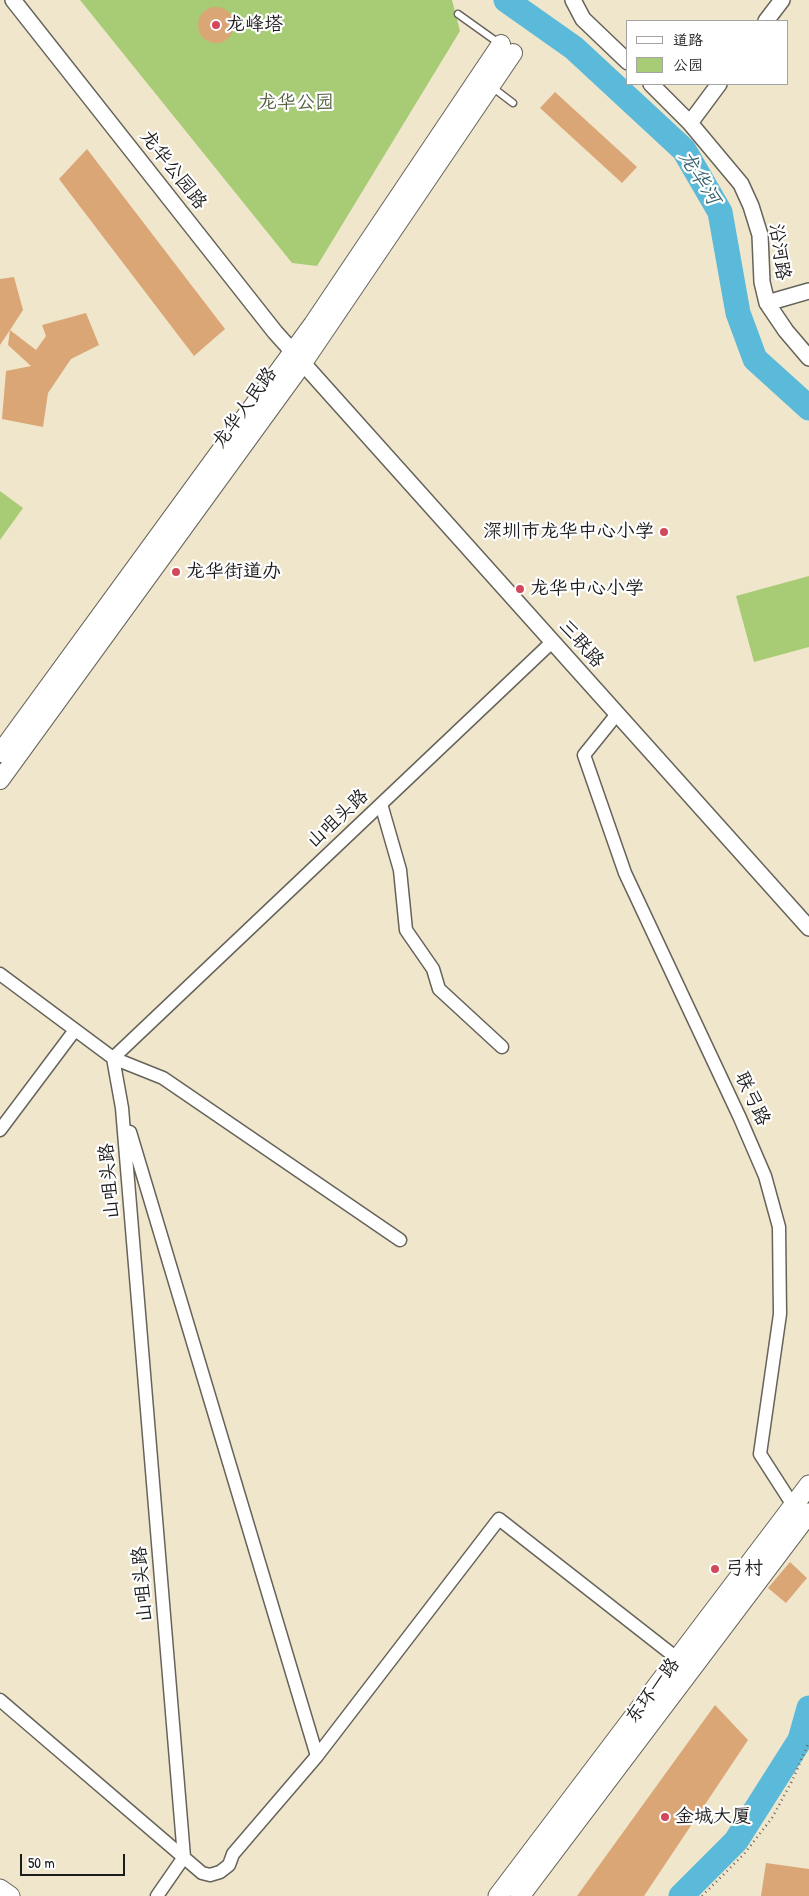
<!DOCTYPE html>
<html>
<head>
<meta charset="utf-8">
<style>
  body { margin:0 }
  #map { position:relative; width:809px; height:1896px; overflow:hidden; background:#f0e6cc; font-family:"Patrick Hand","LXGW WenKai TC",sans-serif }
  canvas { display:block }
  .legend { position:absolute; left:626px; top:20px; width:162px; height:65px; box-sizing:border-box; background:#fff; border:1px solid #a4a4a4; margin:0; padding:6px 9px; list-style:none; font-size:15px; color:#1c1c1c }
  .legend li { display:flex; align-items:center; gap:10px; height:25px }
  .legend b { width:25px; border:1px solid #a4a4a4 }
  .scale { position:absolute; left:20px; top:1854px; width:105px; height:22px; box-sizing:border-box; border:2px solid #1c1c1c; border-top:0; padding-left:6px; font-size:15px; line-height:18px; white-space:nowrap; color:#1c1c1c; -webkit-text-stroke:4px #fff; paint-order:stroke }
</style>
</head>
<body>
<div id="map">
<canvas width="809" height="1896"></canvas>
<ul class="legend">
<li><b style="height:6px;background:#fff"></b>道路</li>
<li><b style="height:14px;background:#a8cc76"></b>公园</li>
</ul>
<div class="scale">50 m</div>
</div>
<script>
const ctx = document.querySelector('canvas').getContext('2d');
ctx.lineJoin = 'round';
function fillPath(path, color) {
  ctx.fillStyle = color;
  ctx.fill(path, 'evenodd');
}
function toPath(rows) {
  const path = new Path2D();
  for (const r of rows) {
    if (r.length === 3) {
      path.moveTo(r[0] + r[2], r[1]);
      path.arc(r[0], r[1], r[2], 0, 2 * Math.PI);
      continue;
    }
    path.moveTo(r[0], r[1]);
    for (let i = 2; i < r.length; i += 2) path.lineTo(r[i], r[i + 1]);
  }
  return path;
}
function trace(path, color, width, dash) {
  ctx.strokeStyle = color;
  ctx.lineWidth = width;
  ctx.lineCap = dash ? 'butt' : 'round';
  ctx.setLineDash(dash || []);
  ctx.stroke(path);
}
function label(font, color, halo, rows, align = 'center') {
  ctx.font = font + ' "Patrick Hand","LXGW WenKai TC",sans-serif';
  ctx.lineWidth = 4.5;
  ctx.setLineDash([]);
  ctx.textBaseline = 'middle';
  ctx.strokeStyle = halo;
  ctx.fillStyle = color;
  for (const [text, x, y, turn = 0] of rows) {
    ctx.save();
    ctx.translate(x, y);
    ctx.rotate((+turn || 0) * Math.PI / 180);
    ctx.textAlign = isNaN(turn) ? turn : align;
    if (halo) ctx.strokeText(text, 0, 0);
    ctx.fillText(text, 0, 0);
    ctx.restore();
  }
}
fillPath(toPath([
  [80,0,452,0,460,31,317,266,292,263],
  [0,491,23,508,0,540],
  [809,576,809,647,754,662,736,596]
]), '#a8cc76');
trace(toPath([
  [506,0,574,48,684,150,720,212,738,313,755,359,809,408],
  [681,1896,736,1841,800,1740,809,1708]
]), '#5bbad9', 25);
fillPath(toPath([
  [216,25,18],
  [555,92,637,167,622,183,540,108],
  [87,149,225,329,194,356,59,179],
  [14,277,23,310,10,330,36,350,46,336,42,325,86,313,99,345,71,359,48,393,43,427,2,419,6,371,31,366,8,345,10,330,0,345,0,279],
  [790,1562,807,1578,786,1603,768,1588],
  [715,1705,748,1740,644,1896,577,1896],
  [766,1863,809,1869,809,1896,761,1896]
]), '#daa675');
const service = toPath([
  [458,14,500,44],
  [492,87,513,103]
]);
const minor = toPath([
  [617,714,584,755,625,873,740,1118,765,1176,779,1227,780,1314,760,1454,796,1510],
  [381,804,400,870,406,930,433,969,439,989,502,1047],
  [0,974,113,1058,163,1078,400,1240],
  [0,1130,75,1030],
  [130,1132,317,1756],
  [0,1700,202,1873,210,1875,220,1872,229,1865,233,1854,317,1756,499,1519,683,1663],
  [157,1896,184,1857,122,1108,113,1058,552,642]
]);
const tertiary = toPath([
  [13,0,275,332,809,928],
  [573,0,583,19,628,62],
  [766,21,782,0],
  [651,84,690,123,741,184,751,206,760,235,762,282,767,303,786,331,809,358],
  [690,123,719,84],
  [767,303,809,291]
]);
const secondary = toPath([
  [0,753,313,324,501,44],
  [0,780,303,363,513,53]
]);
const primary = toPath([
  [0,1889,10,1896],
  [498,1896,809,1485],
  [520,1896,809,1513]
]);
trace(service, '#66635a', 9);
trace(minor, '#66635a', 15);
trace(tertiary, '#66635a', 18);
trace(secondary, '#66635a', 20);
trace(primary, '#66635a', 21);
trace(toPath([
  [702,1896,744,1854,772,1818,792,1781,809,1742]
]), '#66635a', 2.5, [1, 4]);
trace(service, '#fff', 6);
trace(minor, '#fff', 12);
trace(tertiary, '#fff', 15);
trace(secondary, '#fff', 18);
trace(primary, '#fff', 19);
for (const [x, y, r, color] of [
  [216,25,5,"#d1495b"],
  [664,532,5,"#d1495b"],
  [176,572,5,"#d1495b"],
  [520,589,5,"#d1495b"],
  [715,1569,5,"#d1495b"],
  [665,1817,5,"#d1495b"]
]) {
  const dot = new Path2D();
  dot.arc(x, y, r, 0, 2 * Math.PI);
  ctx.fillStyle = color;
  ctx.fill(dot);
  trace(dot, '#fff', 2);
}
label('19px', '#1c1c1c', '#fff', [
  ["龙峰塔",226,25],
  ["深圳市龙华中心小学",654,532,"right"],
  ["龙华街道办",186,572],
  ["龙华中心小学",530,589],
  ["弓村",725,1569],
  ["金城大厦",675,1817]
], 'left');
label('19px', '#546240', '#fff', [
  ["龙华公园",296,103]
]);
label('19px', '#1c1c1c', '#fff', [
  ["龙华公园路",173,170,52],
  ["沿河路",779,252,82],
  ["龙华人民路",245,408,-54],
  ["三联路",581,644,48],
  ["山咀头路",338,819,-43],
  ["联弓路",752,1099,65],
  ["山咀头路",110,1181,-95],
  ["山咀头路",143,1584,-95],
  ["东环一路",653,1691,-53]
]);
label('italic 20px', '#386371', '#fff', [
  ["龙华河",699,178,58]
]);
</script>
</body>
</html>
